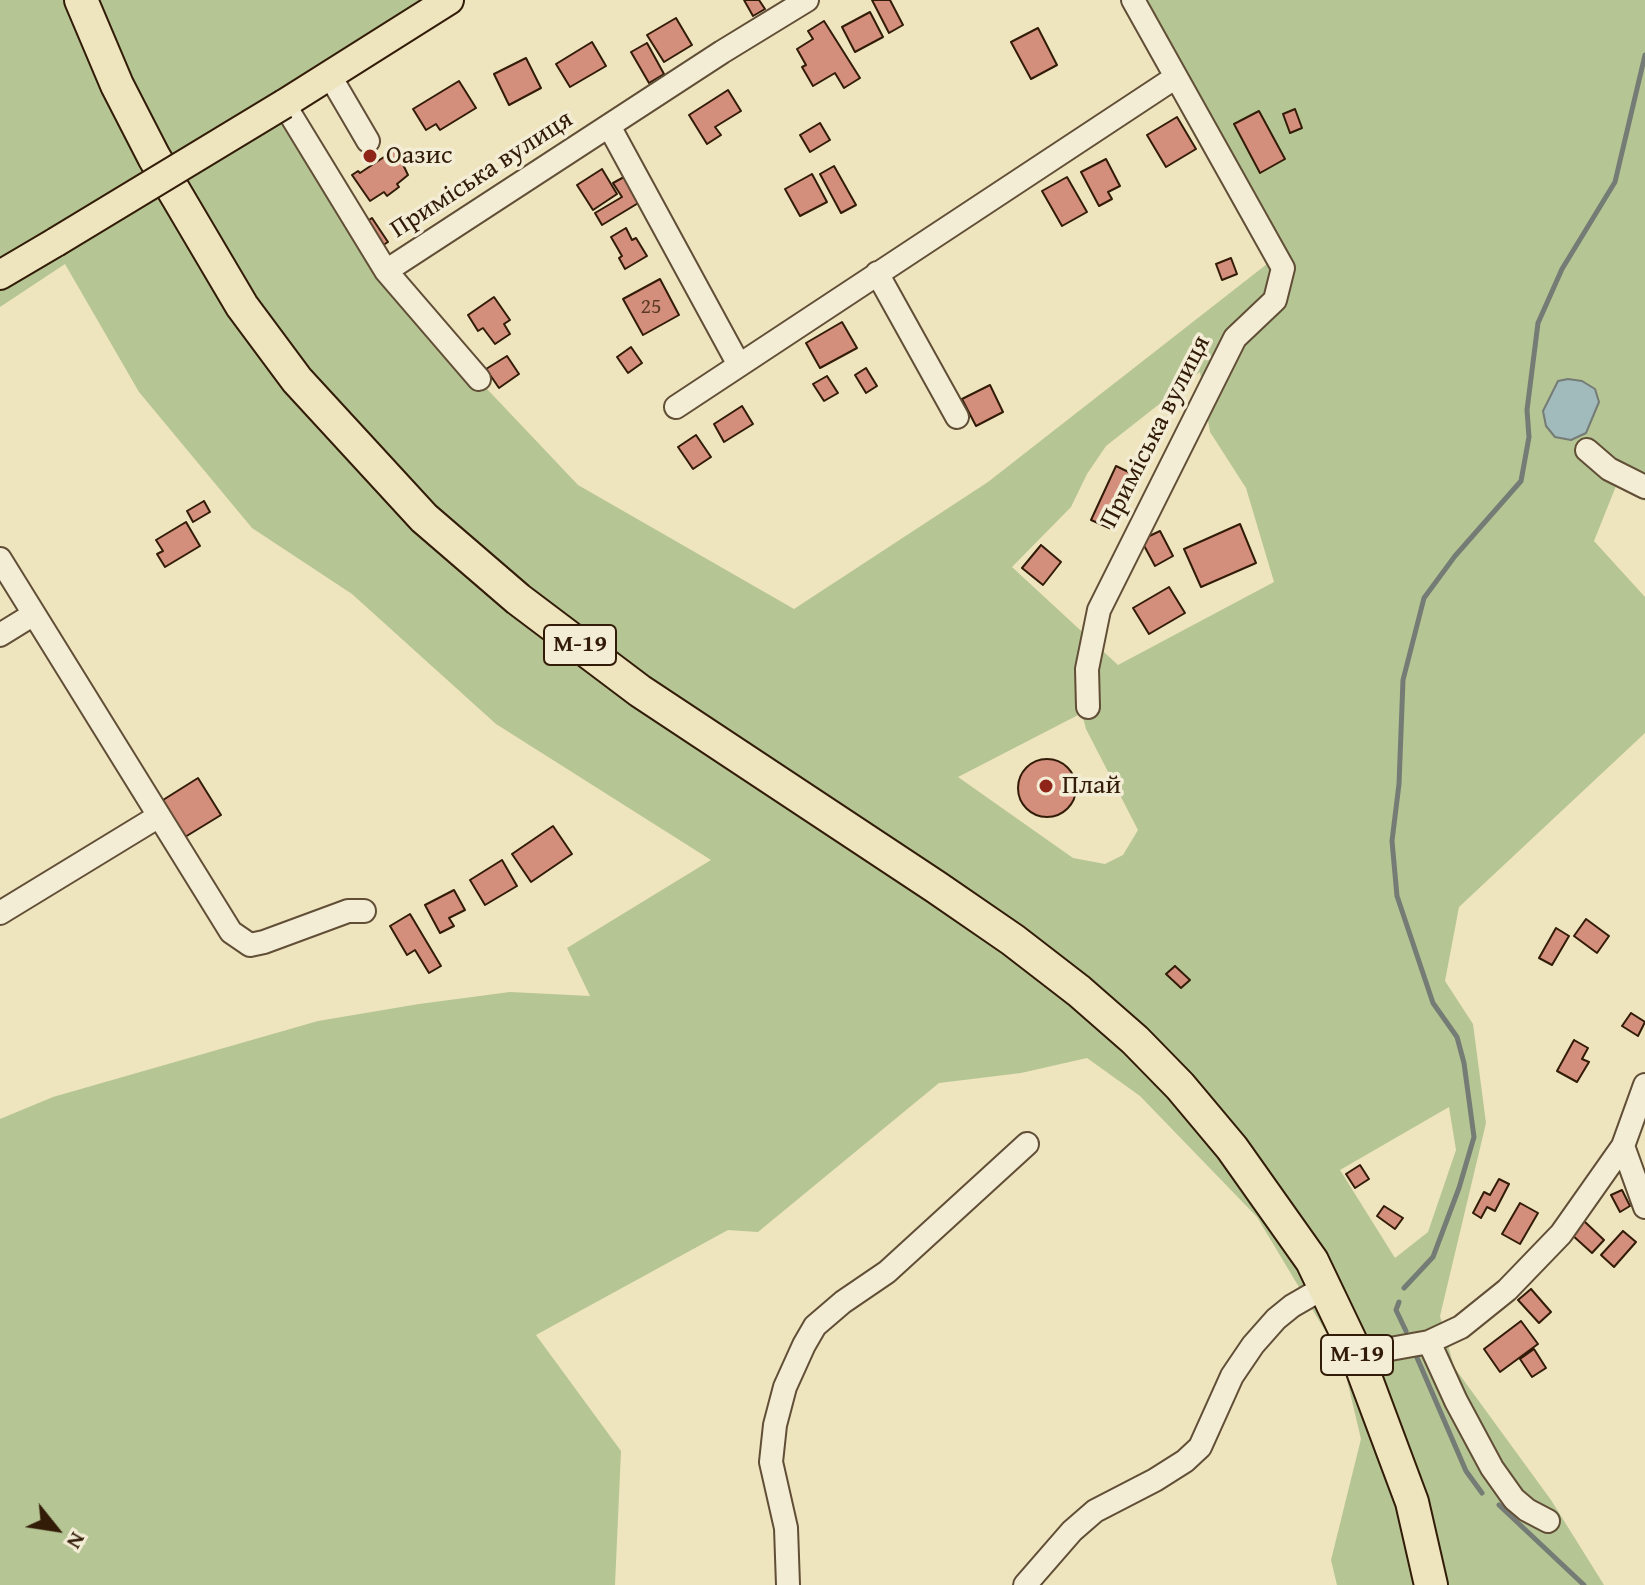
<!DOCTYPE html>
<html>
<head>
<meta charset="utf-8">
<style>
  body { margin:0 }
  #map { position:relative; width:1645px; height:1585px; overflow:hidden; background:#eee4be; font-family:"Gentium Book Plus",serif }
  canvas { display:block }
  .north { position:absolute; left:16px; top:1489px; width:80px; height:80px; -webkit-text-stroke:6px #f4edd5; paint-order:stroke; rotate:120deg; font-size:22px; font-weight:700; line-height:32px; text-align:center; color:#321c08 }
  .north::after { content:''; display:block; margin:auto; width:28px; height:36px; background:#321c08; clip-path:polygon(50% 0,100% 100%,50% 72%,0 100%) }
</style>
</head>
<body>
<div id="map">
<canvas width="1645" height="1585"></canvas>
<div class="north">N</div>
</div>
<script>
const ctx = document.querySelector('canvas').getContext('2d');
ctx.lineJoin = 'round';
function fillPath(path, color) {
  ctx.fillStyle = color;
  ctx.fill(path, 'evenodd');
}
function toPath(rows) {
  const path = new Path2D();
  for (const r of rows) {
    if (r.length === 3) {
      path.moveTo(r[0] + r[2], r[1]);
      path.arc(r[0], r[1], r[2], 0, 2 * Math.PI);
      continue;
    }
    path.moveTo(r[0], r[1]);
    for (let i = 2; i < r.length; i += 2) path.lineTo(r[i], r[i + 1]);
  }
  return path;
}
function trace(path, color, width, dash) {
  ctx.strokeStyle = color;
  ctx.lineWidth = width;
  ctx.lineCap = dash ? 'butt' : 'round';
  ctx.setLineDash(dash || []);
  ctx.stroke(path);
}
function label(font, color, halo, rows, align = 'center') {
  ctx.font = font + ' "Gentium Book Plus",serif';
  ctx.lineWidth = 7;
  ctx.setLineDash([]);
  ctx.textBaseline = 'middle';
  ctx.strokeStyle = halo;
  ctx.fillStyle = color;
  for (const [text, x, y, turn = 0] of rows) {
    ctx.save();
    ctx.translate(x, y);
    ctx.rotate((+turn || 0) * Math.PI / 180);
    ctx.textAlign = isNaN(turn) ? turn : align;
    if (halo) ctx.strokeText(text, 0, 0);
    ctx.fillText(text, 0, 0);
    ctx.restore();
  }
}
fillPath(toPath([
  [0,0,455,0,284,111,470,371,578,485,794,609,988,482,1267,264,1129,0,1645,0,1645,501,1616,486,1594,541,1645,597,1645,733,1459,907,1445,981,1473,1024,1486,1123,1440,1316,1454,1367,1551,1500,1604,1585,1337,1585,1331,1560,1361,1439,1342,1359,1257,1217,1140,1096,1087,1058,1021,1073,939,1083,758,1232,728,1230,536,1335,621,1451,615,1585,0,1585,0,1119,53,1097,318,1021,419,1004,510,992,590,996,567,948,711,860,496,724,352,594,252,528,139,392,65,264,0,307],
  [1200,372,1210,432,1246,488,1274,582,1118,665,1012,567,1071,507,1087,474,1106,446],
  [1082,713,1086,729,1138,830,1123,855,1105,864,1073,858,958,777],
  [1449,1107,1456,1150,1428,1232,1395,1258,1340,1170]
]), '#b6c594');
const water = toPath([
  [1568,379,1582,381,1595,389,1599,402,1586,433,1571,440,1555,437,1546,426,1543,411,1558,381,1568,379]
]);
fillPath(water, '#a1bbbd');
trace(water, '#757b75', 2);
trace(toPath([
  [1404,1288,1433,1257,1459,1188,1474,1137,1464,1063,1457,1037,1433,1003,1397,896,1392,841,1399,784,1403,680,1424,598,1455,556,1521,481,1529,437,1527,410,1538,323,1562,269,1615,182,1645,55],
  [1399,1302,1396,1310,1406,1331],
  [1415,1353,1466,1471,1482,1493],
  [1499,1505,1584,1585]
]), '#757b75', 5);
const building = toPath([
  [744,0,759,0,765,9,753,16,744,0],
  [872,0,890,0,903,25,889,33,872,0],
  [870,12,883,37,855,52,842,27,870,12],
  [676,18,692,45,664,62,647,35,676,18],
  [824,21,860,78,844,88,835,73,813,86,802,67,806,65,797,49,813,39,808,31,824,21],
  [1038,28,1057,65,1031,79,1011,42,1038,28],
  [592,42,606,66,570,87,556,64,592,42],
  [647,43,664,74,649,83,631,52,647,43],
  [526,58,541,88,509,105,494,74,526,58],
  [459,81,476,108,440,130,436,124,426,130,413,109,459,81],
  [728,90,741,111,715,127,721,135,707,144,689,115,728,90],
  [1295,109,1302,128,1290,133,1283,114,1295,109],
  [1259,111,1285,159,1260,173,1234,124,1259,111],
  [1177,117,1196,149,1166,167,1147,135,1177,117],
  [820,123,830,140,810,152,800,135,820,123],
  [392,148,397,152,408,175,397,184,399,187,387,196,384,192,370,201,352,175,358,171,360,173,387,155,388,150,392,148],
  [1106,159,1120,186,1108,192,1112,199,1099,206,1081,172,1106,159],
  [834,166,856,205,841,213,820,174,834,166],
  [602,169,617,194,593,210,577,185,602,169],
  [812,174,827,202,800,216,785,189,812,174],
  [624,177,640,202,602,225,595,213,622,197,613,183,624,177],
  [1067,177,1087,212,1062,226,1042,191,1067,177],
  [372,218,388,242,377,249,361,225,372,218],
  [626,228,632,240,636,238,647,256,625,269,619,258,622,256,611,237,626,228],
  [1231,258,1237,274,1222,280,1216,264,1231,258],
  [660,279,679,315,643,335,623,299,660,279],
  [494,297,510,320,504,324,510,334,495,344,483,328,478,331,468,315,494,297],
  [842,322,857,348,820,368,806,343,842,322],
  [631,347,642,363,628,373,617,357,631,347],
  [507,356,519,374,499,388,486,369,507,356],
  [866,368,877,386,866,393,855,375,866,368],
  [827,376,838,393,824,401,813,384,827,376],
  [990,385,1003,412,976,426,962,399,990,385],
  [742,406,753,424,724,442,714,424,742,406],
  [696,435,711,457,693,469,678,447,696,435],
  [1116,466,1139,477,1114,530,1091,520,1116,466],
  [204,501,210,512,193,522,187,511,204,501],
  [186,522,200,546,165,567,157,554,163,551,156,540,186,522],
  [1240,524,1256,563,1201,587,1184,549,1240,524],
  [1160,531,1173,556,1155,566,1141,540,1160,531],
  [1041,545,1061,562,1043,585,1022,568,1041,545],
  [1169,587,1185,613,1149,634,1133,608,1169,587],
  [1047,788,29],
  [198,778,221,815,185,837,163,800,198,778],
  [553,826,572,854,531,882,512,854,553,826],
  [502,860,517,886,485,905,470,880,502,860],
  [454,890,465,910,449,918,454,926,440,933,425,905,454,890],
  [410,914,441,966,429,973,415,950,407,955,390,926,410,914],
  [1586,919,1609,936,1597,953,1574,936,1586,919],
  [1556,928,1569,936,1552,965,1539,958,1556,928],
  [1175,966,1190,980,1181,988,1166,974,1175,966],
  [1631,1013,1645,1022,1638,1036,1622,1026,1631,1013],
  [1574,1040,1588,1048,1582,1059,1589,1062,1577,1082,1557,1071,1574,1040],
  [1360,1165,1369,1179,1355,1188,1346,1174,1360,1165],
  [1499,1179,1509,1184,1495,1211,1487,1207,1481,1218,1473,1213,1484,1192,1490,1195,1499,1179],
  [1622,1190,1630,1206,1620,1212,1611,1195,1622,1190],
  [1520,1203,1538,1213,1520,1244,1502,1234,1520,1203],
  [1384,1206,1403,1218,1395,1229,1377,1216,1384,1206],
  [1584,1221,1604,1240,1592,1253,1571,1234,1584,1221],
  [1623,1231,1636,1242,1614,1267,1601,1255,1623,1231],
  [1531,1289,1551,1312,1539,1323,1518,1300,1531,1289],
  [1521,1321,1538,1344,1500,1372,1484,1349,1521,1321],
  [1534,1349,1546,1368,1532,1377,1520,1359,1534,1349]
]);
fillPath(building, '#d48f7c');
trace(building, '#321c08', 2);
const minor = toPath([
  [330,76,368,141],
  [284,104,386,271,479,379],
  [609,126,739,365],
  [386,271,722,52,807,0],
  [877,273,957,417],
  [676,407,1176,77],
  [1587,450,1609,469,1645,487],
  [0,559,231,932,250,945,264,942,348,911,364,911],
  [0,635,34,614],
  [1088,707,1087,669,1099,610,1235,338,1275,300,1283,268,1133,0],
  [0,913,159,816],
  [1623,1146,1645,1207],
  [1429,1342,1456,1401,1492,1468,1514,1499,1527,1510,1548,1521],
  [1357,1355,1429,1342,1461,1327,1507,1290,1561,1234,1623,1146,1645,1085],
  [788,1585,786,1528,771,1462,775,1425,785,1387,804,1345,815,1326,843,1302,887,1272,1027,1144],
  [1025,1585,1072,1531,1095,1511,1155,1480,1185,1461,1200,1447,1232,1376,1253,1345,1276,1319,1292,1306,1325,1287]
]);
const major = toPath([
  [284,104,449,0],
  [0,275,56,242]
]);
const highway = toPath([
  [81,0,117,85,154,157,242,306,297,380,424,518,518,599,640,691,936,887,1013,940,1079,991,1135,1040,1180,1086,1232,1148,1312,1261,1357,1355,1412,1502,1431,1585]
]);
trace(minor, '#614e36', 26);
trace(major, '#321c08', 32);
trace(highway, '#321c08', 36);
trace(minor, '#f4edd5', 22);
trace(major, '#eee4be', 28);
trace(highway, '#eee4be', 32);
const majorBridge = toPath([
  [56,242,284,104]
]);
trace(majorBridge, '#321c08', 32, []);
trace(majorBridge, '#eee4be', 28);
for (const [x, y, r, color] of [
  [370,156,8,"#8f2418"],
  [1046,786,8,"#8f2418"]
]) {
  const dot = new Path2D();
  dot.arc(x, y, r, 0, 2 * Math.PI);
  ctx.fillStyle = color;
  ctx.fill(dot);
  trace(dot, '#f4edd5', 3);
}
label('22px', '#5a3925', null, [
  ["25",651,307]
]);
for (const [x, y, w] of [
  [580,645,72],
  [1357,1355,72]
]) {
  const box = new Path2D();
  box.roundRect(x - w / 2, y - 20, w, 40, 6);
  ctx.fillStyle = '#f4edd5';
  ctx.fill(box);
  trace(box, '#321c08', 2);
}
label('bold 24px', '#321c08', null, [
  ["М-19",580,645],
  ["М-19",1357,1355]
]);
label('26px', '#321c08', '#f4edd5', [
  ["Оазис",386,156],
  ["Плай",1062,786]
], 'left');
label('26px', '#321c08', '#f4edd5', [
  ["Приміська вулиця",482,175,-33],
  ["Приміська вулиця",1156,432,-63]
]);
</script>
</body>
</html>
